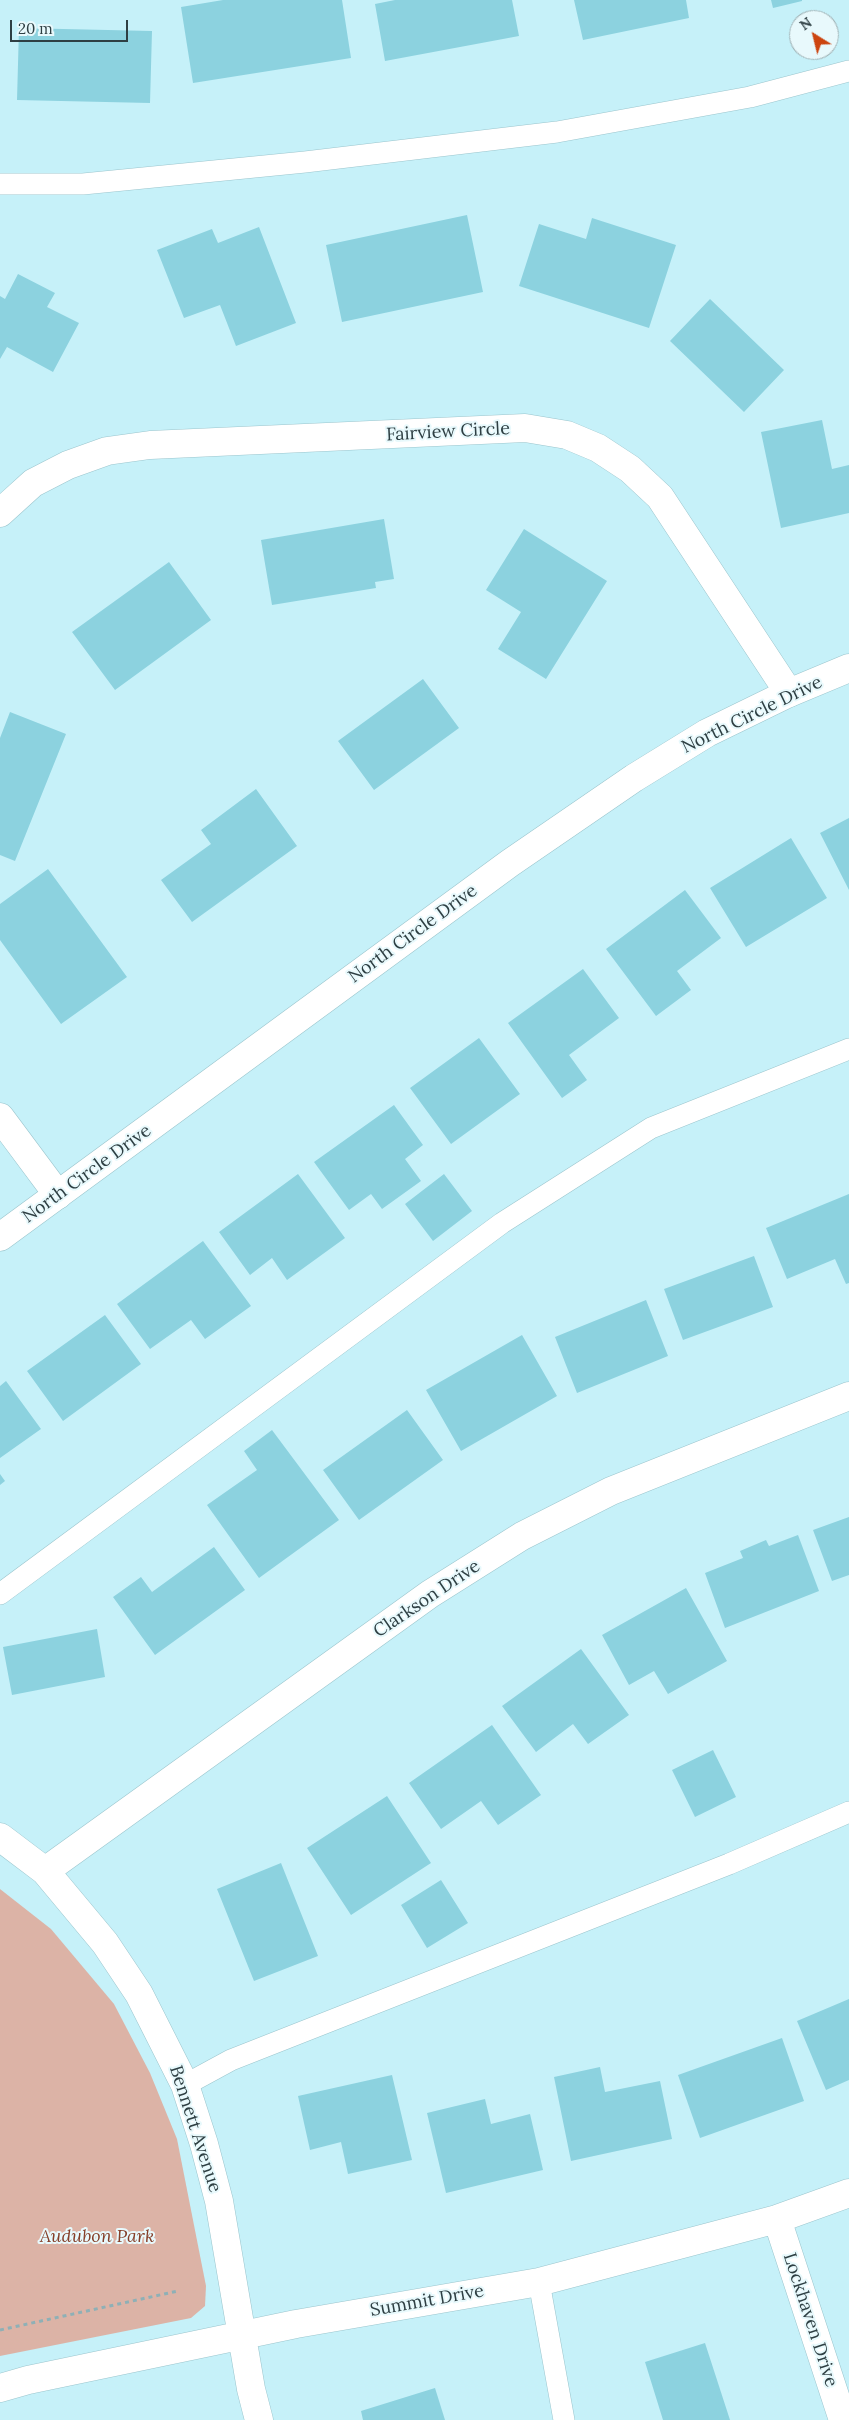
<!DOCTYPE html>
<html>
<head>
<meta charset="utf-8">
<style>
  body { margin:0 }
  #map { position:relative; width:849px; height:2420px; overflow:hidden; background:#c6f1f9; font-family:Lora,serif }
  canvas { display:block }
  .north { position:absolute; left:789px; top:10px; width:50px; height:50px; box-sizing:border-box; background:#e8f9fc; border:1px solid #9eafb2; border-radius:50%; rotate:324deg; font-size:14px; font-weight:700; line-height:20px; text-align:center; color:#2e3f43 }
  .north::after { content:''; display:block; margin:auto; width:18px; height:22px; background:#cc4510; clip-path:polygon(50% 0,100% 100%,50% 72%,0 100%) }
  .scale { position:absolute; left:10px; top:20px; width:118px; height:22px; box-sizing:border-box; border:2px solid #2e3f43; border-top:0; padding-left:6px; font-size:15px; line-height:18px; white-space:nowrap; color:#2e3f43; -webkit-text-stroke:4px #e8f9fc; paint-order:stroke }
</style>
</head>
<body>
<div id="map">
<canvas width="849" height="2420"></canvas>
<div class="north">N</div>
<div class="scale">20 m</div>
</div>
<script>
const ctx = document.querySelector('canvas').getContext('2d');
ctx.lineJoin = 'round';
function fillPath(path, color) {
  ctx.fillStyle = color;
  ctx.fill(path, 'evenodd');
}
function toPath(rows) {
  const path = new Path2D();
  for (const r of rows) {
    path.moveTo(r[0], r[1]);
    for (let i = 2; i < r.length; i += 2) path.lineTo(r[i], r[i + 1]);
  }
  return path;
}
function trace(path, color, width, dash) {
  ctx.strokeStyle = color;
  ctx.lineWidth = width;
  ctx.lineCap = dash ? 'butt' : 'round';
  ctx.setLineDash(dash || []);
  ctx.stroke(path);
}
function label(font, color, halo, rows, align = 'center') {
  ctx.font = font + ' Lora,serif';
  ctx.lineWidth = 4;
  ctx.setLineDash([]);
  ctx.textBaseline = 'middle';
  ctx.strokeStyle = halo;
  ctx.fillStyle = color;
  for (const [text, x, y, turn = 0] of rows) {
    ctx.save();
    ctx.translate(x, y);
    ctx.rotate((+turn || 0) * Math.PI / 180);
    ctx.textAlign = isNaN(turn) ? turn : align;
    if (halo) ctx.strokeText(text, 0, 0);
    ctx.fillText(text, 0, 0);
    ctx.restore();
  }
}
fillPath(toPath([
  [0,1889,51,1929,114,2004,150,2073,177,2139,206,2286,205,2306,191,2318,0,2356]
]), '#dcb3a6');
fillPath(toPath([
  [223,0,342,0,351,58,193,83,181,7],
  [395,0,512,0,519,36,385,61,375,4],
  [574,0,686,0,689,18,583,40],
  [771,0,802,0,802,1,773,8],
  [19,28,152,31,150,103,17,100],
  [467,215,483,292,342,322,326,245],
  [592,218,676,245,649,328,519,286,539,224,586,239],
  [259,227,296,323,236,346,220,305,184,318,157,250,212,229,218,243],
  [18,274,55,293,47,307,79,323,53,372,7,347,0,359,0,296,5,299],
  [710,299,784,370,744,412,670,341],
  [822,420,832,469,849,465,849,513,781,528,761,432],
  [384,519,394,579,375,582,376,588,272,605,261,540],
  [524,529,607,581,546,679,498,649,521,612,486,590],
  [169,562,211,620,115,690,72,632],
  [423,679,459,728,374,790,338,741],
  [10,712,66,734,15,861,0,855,0,738],
  [256,789,297,846,192,922,161,880,211,844,201,830],
  [849,818,849,890,820,833],
  [791,838,827,898,746,947,710,888],
  [48,869,127,977,61,1024,0,940,0,904],
  [685,890,721,938,677,971,691,990,656,1016,606,949],
  [583,969,619,1018,569,1055,587,1080,562,1098,508,1023],
  [479,1038,520,1094,451,1144,410,1088],
  [394,1105,423,1145,405,1159,421,1181,382,1209,371,1194,349,1210,314,1162],
  [298,1174,345,1238,287,1280,272,1258,250,1275,219,1232],
  [444,1174,472,1211,433,1241,405,1204],
  [849,1194,849,1283,846,1284,835,1259,787,1279,766,1228],
  [203,1241,251,1306,205,1339,191,1320,150,1349,117,1304],
  [754,1256,773,1307,683,1340,664,1289],
  [646,1300,668,1356,577,1393,555,1337],
  [105,1315,141,1364,63,1421,27,1371],
  [522,1335,557,1396,461,1451,426,1390],
  [6,1381,41,1429,0,1458,0,1386],
  [407,1410,443,1460,359,1520,323,1470],
  [272,1430,339,1520,259,1578,207,1505,257,1470,244,1451],
  [0,1474,5,1481,0,1485],
  [849,1517,849,1575,832,1581,813,1530],
  [798,1535,819,1591,725,1628,705,1573,743,1558,740,1551,766,1540,769,1546],
  [214,1547,245,1590,155,1655,113,1597,141,1577,152,1592],
  [686,1588,727,1661,668,1694,654,1671,629,1685,602,1635],
  [97,1629,105,1677,12,1695,3,1647],
  [581,1649,629,1715,588,1744,573,1724,536,1752,502,1706],
  [492,1725,541,1795,498,1825,481,1801,441,1829,409,1783],
  [713,1750,736,1797,695,1817,672,1770],
  [387,1796,431,1863,351,1915,307,1848],
  [281,1863,318,1956,254,1981,217,1889],
  [441,1880,468,1923,427,1948,401,1905],
  [849,1999,849,2080,826,2090,797,2021],
  [782,2038,804,2101,700,2138,678,2075],
  [600,2067,605,2092,660,2081,672,2139,571,2161,554,2077],
  [392,2075,412,2160,348,2174,341,2142,310,2150,298,2096],
  [485,2099,491,2124,530,2114,543,2170,446,2193,427,2113],
  [705,2343,730,2420,663,2420,645,2362],
  [435,2388,445,2420,363,2420,361,2411]
]), '#8cd2df');
const lane = toPath([
  [0,184,83,184,305,162,557,132,750,97,849,71],
  [0,1594,502,1223,651,1128,849,1049],
  [185,2085,231,2060,729,1864,849,1812],
  [539,2282,564,2420]
]);
const street = toPath([
  [0,513,33,483,68,465,107,451,150,445,525,428,567,435,598,448,630,469,660,497,789,693],
  [0,1117,58,1195],
  [0,1837,45,1871,105,1943,139,1994,185,2085,204,2144,219,2201,251,2389,259,2420],
  [45,1871,430,1594,522,1536,611,1491,849,1396],
  [777,2219,843,2420],
  [0,2388,28,2380,296,2324,539,2282,777,2219,849,2193]
]);
const primary = toPath([
  [0,1237,510,863,634,778,707,733,789,693,849,668]
]);
trace(lane, '#9bc5cd', 22);
trace(street, '#9bc5cd', 29);
trace(primary, '#9bc5cd', 29);
trace(toPath([
  [0,2330,178,2291]
]), '#8eb0b6', 3, [4, 4]);
trace(lane, '#fff', 21);
trace(street, '#fff', 28);
trace(primary, '#fff', 28);
label('18px', '#2e3f43', '#e8f9fc', [
  ["Fairview Circle",448,432,-3],
  ["North Circle Drive",752,715,-26],
  ["North Circle Drive",413,934,-36],
  ["North Circle Drive",87,1174,-36],
  ["Clarkson Drive",427,1599,-34],
  ["Bennett Avenue",195,2129,72],
  ["Summit Drive",427,2301,-10],
  ["Lockhaven Drive",810,2320,72]
]);
label('italic 18px', '#853e28', '#e8f9fc', [
  ["Audubon Park",97,2237]
]);
</script>
</body>
</html>
